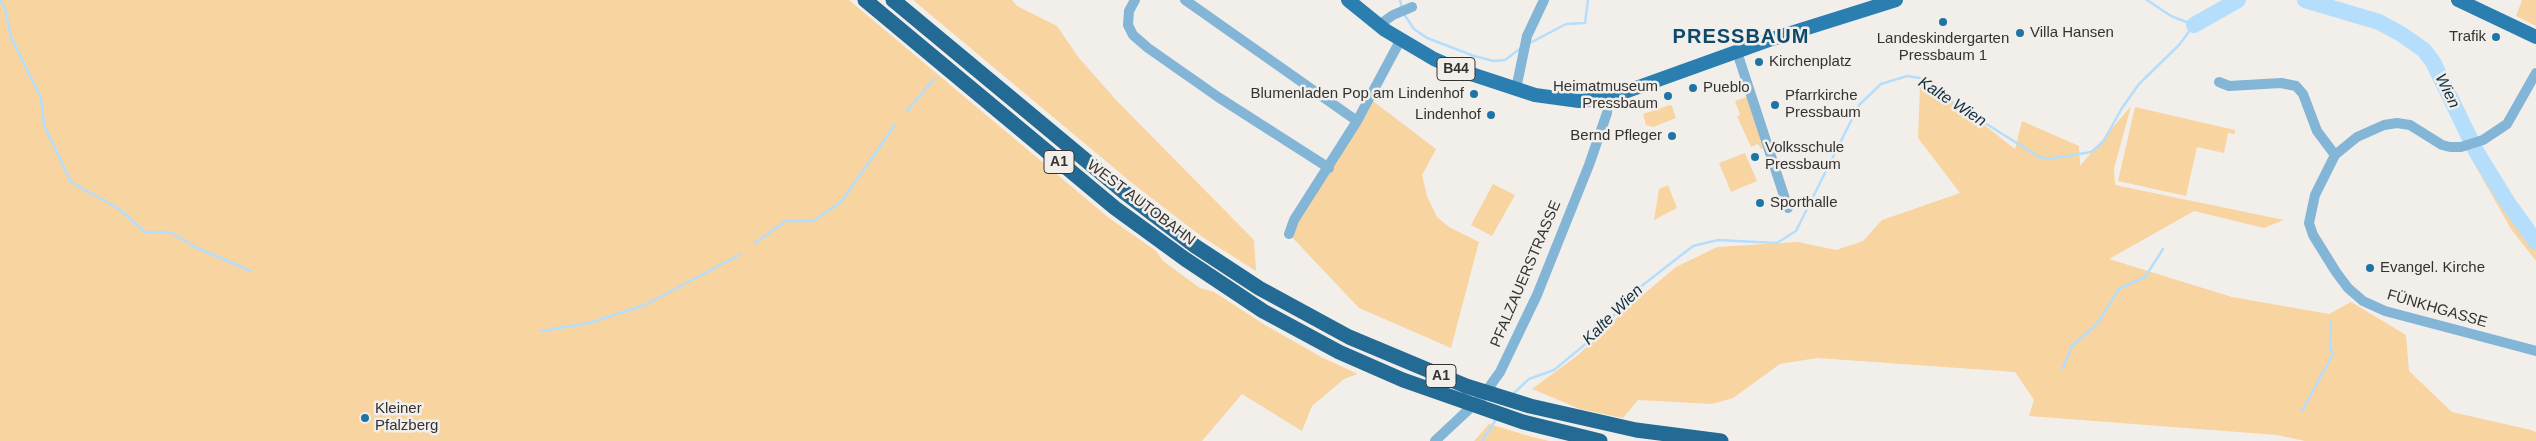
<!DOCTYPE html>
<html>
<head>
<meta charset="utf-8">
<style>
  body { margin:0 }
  canvas { display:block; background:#f2efeb }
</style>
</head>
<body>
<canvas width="2536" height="441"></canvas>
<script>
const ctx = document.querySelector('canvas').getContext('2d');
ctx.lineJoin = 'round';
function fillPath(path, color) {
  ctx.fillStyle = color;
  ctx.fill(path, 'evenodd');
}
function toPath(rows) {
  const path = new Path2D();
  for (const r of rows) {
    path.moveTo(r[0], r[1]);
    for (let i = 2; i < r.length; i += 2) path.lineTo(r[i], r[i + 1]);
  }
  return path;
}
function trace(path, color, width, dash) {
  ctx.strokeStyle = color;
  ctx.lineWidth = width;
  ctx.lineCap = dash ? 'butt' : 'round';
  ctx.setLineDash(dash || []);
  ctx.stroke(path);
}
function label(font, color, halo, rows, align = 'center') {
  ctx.font = font + ' Arial,sans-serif';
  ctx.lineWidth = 5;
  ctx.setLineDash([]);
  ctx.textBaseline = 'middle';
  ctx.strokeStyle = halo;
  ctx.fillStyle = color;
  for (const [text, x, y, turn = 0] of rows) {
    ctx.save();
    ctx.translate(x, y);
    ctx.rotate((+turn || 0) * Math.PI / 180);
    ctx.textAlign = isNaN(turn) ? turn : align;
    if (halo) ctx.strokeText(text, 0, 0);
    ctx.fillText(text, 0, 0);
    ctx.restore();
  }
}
fillPath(toPath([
  [0,0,849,0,1109,218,1156,251,1163,261,1200,288,1214,292,1265,325,1323,358,1358,374,1344,379,1312,406,1302,431,1242,394,1202,441,0,441],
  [913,0,1012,0,1017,6,1057,26,1079,58,1117,101,1254,240,1256,271,1201,236,1132,183],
  [2522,0,2536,0,2536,26,2516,16],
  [1920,85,1938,89,2015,149,2022,121,2079,146,2080,166,2131,106,2114,169,2115,185,2284,220,2264,228,2194,211,2109,259,2232,297,2329,314,2351,302,2406,335,2409,371,2452,412,2531,430,2536,432,2536,441,2305,441,2277,435,2029,416,2034,400,2015,372,1817,358,1780,364,1733,398,1712,404,1638,400,1623,418,1580,409,1532,389,1578,355,1626,309,1676,267,1717,247,1798,242,1836,250,1863,241,1882,220,1960,193,1918,138],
  [1749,96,1766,147,1761,149,1758,144,1751,147,1737,116,1740,115,1735,101],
  [1369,98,1436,149,1422,175,1427,196,1437,217,1449,227,1479,242,1451,348,1359,308,1289,234],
  [1670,105,1672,106,1676,118,1653,127,1646,125,1643,114],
  [2135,107,2235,130,2235,134,2228,133,2224,153,2197,147,2186,196,2118,181],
  [2479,146,2527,223,2536,233,2536,261,2511,229,2467,151],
  [1745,153,1757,181,1731,192,1719,163],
  [1493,184,1515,195,1492,236,1471,225],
  [1668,185,1677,208,1654,220,1659,189],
  [1489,424,1529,436,1549,441,1474,441]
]), '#f8d4a1');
trace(toPath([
  [0,0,5,8,11,37,41,98,44,125,71,182,119,209,145,232,170,232,195,247,251,271],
  [1400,0,1402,8],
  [1404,14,1414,29,1427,38,1474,56,1494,61,1505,60,1521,48],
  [1528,44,1566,24,1585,23,1588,0],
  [907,111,934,79],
  [755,243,786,221,813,221,841,202,895,125],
  [541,331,589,323,645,305,741,254],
  [2063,368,2072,346,2097,324,2119,289,2145,277,2163,249],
  [1513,394,1529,379,1554,370,1594,337,1639,288,1693,246,1718,240,1777,243,1796,231,1859,105,1881,84,1907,76,1920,78,1934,91,2039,157,2049,159,2091,152,2103,142,2122,108,2139,84,2179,45,2194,25,2171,16,2147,0],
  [2302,411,2333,354,2330,346,2331,322],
  [1482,441,1497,418]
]), '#b4defc', 2.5);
trace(toPath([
  [2305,0,2379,22,2401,34,2424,50,2433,62,2476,151,2508,203,2536,242],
  [2194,25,2238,0]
]), '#b4defc', 16);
trace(toPath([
  [1135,0,1129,11,1128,25,1133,35,1148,48,1218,97,1329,168],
  [1185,0,1357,121],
  [1379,25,1393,15,1412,7],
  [1737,52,1788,208],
  [2536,73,2507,124,2483,140,2461,147,2450,147,2442,145,2410,125,2397,123,2384,125,2357,137,2335,155,2315,195,2309,223,2313,235,2336,272,2348,288,2363,301,2385,311,2536,351],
  [2219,82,2229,86,2281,83,2296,86,2303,94,2317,131,2335,155],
  [1516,89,1527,36,1544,0],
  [1289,234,1294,220,1357,121,1401,39],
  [1435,441,1482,397,1500,372,1537,295,1589,165,1607,113,1608,98]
]), '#83b5d7', 10);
trace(toPath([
  [1348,0,1385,30,1434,59,1459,70,1535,95,1579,101,1608,98,1772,39,1896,0],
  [2458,0,2536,37]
]), '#2b7fb0', 14);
trace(toPath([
  [865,0,1115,208,1185,259,1263,311,1339,352,1403,380,1523,422,1600,441],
  [893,0,1124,192,1195,246,1259,288,1349,337,1466,386,1530,406,1636,430,1721,441]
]), '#236b94', 15);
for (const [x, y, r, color] of [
  [1943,22,5,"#1e74a4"],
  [2020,33,5,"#1e74a4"],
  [2496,37,5,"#1e74a4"],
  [1759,62,5,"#1e74a4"],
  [1693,88,5,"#1e74a4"],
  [1474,94,5,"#1e74a4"],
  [1668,96,5,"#1e74a4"],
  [1775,105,5,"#1e74a4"],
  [1491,115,5,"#1e74a4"],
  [1672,136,5,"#1e74a4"],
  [1755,157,5,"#1e74a4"],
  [1760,203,5,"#1e74a4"],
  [2370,268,5,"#1e74a4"],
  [365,418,5,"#1e74a4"]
]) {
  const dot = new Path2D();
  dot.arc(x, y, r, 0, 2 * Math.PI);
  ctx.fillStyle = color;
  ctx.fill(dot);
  trace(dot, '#f2efeb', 2);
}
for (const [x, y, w] of [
  [1456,69,38],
  [1059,162,30],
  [1441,376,30]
]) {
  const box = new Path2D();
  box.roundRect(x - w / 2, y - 11.5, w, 23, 4);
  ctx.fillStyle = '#f2efeb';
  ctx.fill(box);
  trace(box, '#343332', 1);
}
label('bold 14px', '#343332', null, [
  ["B44",1456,69],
  ["A1",1059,162],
  ["A1",1441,376]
]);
label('15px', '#343332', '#f2efeb', [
  ["Villa Hansen",2030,33],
  ["Trafik",2486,37,"right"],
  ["Landeskindergarten",1943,39,"center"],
  ["Pressbaum 1",1943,56,"center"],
  ["Kirchenplatz",1769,62],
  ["Heimatmuseum",1658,87,"right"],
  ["Pressbaum",1658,104,"right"],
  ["Pueblo",1703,88],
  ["Blumenladen Pop am Lindenhof",1464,94,"right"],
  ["Pfarrkirche",1785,96],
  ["Pressbaum",1785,113],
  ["Lindenhof",1481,115,"right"],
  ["Bernd Pfleger",1662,136,"right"],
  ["Volksschule",1765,148],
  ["Pressbaum",1765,165],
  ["Sporthalle",1770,203],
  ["Evangel. Kirche",2380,268],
  ["Kleiner",375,409],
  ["Pfalzberg",375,426]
], 'left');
label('15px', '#343332', '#f2efeb', [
  ["WEST AUTOBAHN",1141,203,37],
  ["PFALZAUERSTRASSE",1526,274,-67],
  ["FÜNKHGASSE",2437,309,16]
]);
label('italic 16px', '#0e2f42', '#f2efeb', [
  ["Wien",2447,91,64],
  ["Kalte Wien",1952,102,33],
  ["Kalte Wien",1613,315,-45]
]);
ctx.letterSpacing = '1px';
label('bold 20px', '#0d496a', '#f2efeb', [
  ["PRESSBAUM",1741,37]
]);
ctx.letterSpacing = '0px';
</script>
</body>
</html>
